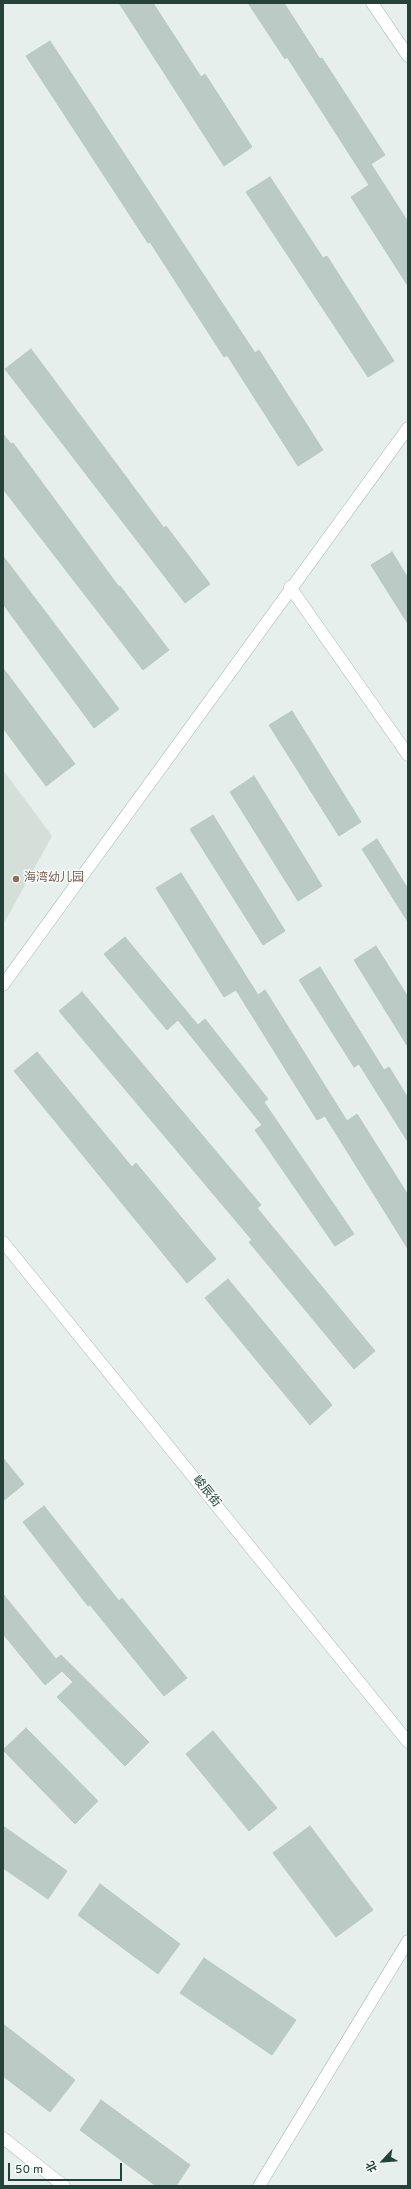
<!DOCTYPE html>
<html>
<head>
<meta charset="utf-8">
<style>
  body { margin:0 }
  #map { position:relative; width:411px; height:2189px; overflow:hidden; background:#e6efeb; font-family:Overpass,"Noto Sans SC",sans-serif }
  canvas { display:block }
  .frame { position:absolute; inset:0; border:4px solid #24423a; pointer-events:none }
  .north { position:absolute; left:363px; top:2141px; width:40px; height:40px; -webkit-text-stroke:3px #f7fbf9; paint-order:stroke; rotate:244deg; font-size:11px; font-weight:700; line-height:16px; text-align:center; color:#24423a }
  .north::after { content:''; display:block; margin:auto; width:14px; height:18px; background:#24423a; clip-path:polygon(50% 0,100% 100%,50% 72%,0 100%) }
  .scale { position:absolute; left:8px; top:2163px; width:114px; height:18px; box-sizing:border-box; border:2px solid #24423a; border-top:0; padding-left:5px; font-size:12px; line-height:14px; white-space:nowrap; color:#24423a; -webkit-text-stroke:3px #f7fbf9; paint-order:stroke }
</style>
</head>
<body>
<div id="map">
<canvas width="411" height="2189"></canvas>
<div class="frame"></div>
<div class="north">北</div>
<div class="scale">50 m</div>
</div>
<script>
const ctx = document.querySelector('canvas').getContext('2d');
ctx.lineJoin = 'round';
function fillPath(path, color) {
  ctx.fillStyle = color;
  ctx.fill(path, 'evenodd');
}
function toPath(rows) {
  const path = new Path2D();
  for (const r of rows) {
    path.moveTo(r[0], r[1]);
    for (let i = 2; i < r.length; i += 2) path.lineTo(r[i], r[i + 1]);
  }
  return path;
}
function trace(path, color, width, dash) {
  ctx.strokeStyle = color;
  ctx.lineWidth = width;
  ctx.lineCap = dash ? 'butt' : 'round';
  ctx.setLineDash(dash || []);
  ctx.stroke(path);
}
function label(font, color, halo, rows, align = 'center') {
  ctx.font = font + ' Overpass,"Noto Sans SC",sans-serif';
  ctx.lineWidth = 3;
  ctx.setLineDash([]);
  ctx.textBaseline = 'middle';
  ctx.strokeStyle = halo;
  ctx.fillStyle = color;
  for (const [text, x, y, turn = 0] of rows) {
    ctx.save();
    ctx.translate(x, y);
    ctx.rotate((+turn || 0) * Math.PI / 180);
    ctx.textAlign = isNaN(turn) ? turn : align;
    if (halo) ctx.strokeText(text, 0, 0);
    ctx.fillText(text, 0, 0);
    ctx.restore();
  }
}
fillPath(toPath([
  [3,770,52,836,3,925]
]), '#d4dfda');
const building = toPath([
  [119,3,153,3,201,77,205,74,252,147,224,166,119,3],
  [248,3,284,3,320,59,322,58,385,155,371,164,408,222,408,286,351,197,369,185,287,57,285,59,248,3],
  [50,41,255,353,259,350,323,450,298,466,227,355,224,357,150,242,148,243,26,56,50,41],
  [270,177,323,258,327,256,394,361,368,377,246,192,270,177],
  [31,349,164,528,166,526,210,584,185,603,5,369,31,349],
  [3,434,11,444,13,443,119,587,120,586,169,650,143,670,3,489,3,434],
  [392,552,408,578,408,624,371,565,392,552],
  [3,556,119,709,94,728,3,604,3,556],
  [3,668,75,764,46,786,3,728,3,668],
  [292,711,361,822,339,836,269,725,292,711],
  [254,776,322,886,298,901,230,792,254,776],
  [213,815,285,931,263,945,190,829,213,815],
  [377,839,408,889,408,922,362,849,377,839],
  [181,873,258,995,265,990,347,1121,357,1114,408,1195,408,1249,325,1116,317,1120,236,990,224,997,156,888,181,873],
  [125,937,198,1025,205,1019,268,1099,264,1102,354,1234,335,1246,255,1130,262,1125,178,1020,167,1030,104,954,125,937],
  [376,946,408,997,408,1047,354,960,376,946],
  [320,967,384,1070,389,1067,408,1098,408,1142,359,1064,354,1067,299,980,320,967],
  [82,992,261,1205,257,1208,375,1351,354,1369,249,1242,252,1240,59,1011,82,992],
  [37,1052,132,1167,136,1163,216,1259,187,1283,14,1071,37,1052],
  [228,1279,332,1405,310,1425,205,1298,228,1279],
  [3,1458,24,1484,3,1501,3,1458],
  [44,1506,119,1601,122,1598,187,1678,164,1696,90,1605,88,1606,23,1522,44,1506],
  [3,1594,56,1659,61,1655,149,1742,125,1766,57,1697,73,1682,62,1671,45,1685,3,1634,3,1594],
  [26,1728,98,1801,75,1824,3,1750,26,1728],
  [213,1731,277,1808,249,1831,186,1754,213,1731],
  [3,1826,67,1871,48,1899,3,1868,3,1826],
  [310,1826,373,1910,336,1937,273,1853,310,1826],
  [100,1884,180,1944,158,1974,78,1915,100,1884],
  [204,1958,296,2020,272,2055,180,1993,204,1958],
  [3,2024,75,2080,50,2112,3,2076,3,2024],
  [101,2100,190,2165,176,2186,156,2186,80,2130,101,2100]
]);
fillPath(building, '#bbcac4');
trace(building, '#b8c9c2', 1);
const minor = toPath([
  [372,3,408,56],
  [290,587,408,755],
  [3,985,408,428],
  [3,1242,408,1742],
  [3,2138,64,2186],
  [259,2186,408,1941]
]);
trace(minor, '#a8b8b2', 13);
trace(minor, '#fff', 12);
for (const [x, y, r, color] of [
  [16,879,4,"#8d6e63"]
]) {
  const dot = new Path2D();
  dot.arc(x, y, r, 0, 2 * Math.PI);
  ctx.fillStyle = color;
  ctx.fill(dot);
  trace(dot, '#f7fbf9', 1.5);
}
label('12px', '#785e54', '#f7fbf9', [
  ["海湾幼儿园",24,879]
], 'left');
label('12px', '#24423a', '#f7fbf9', [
  ["峻辰街",206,1492,51]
]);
</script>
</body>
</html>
